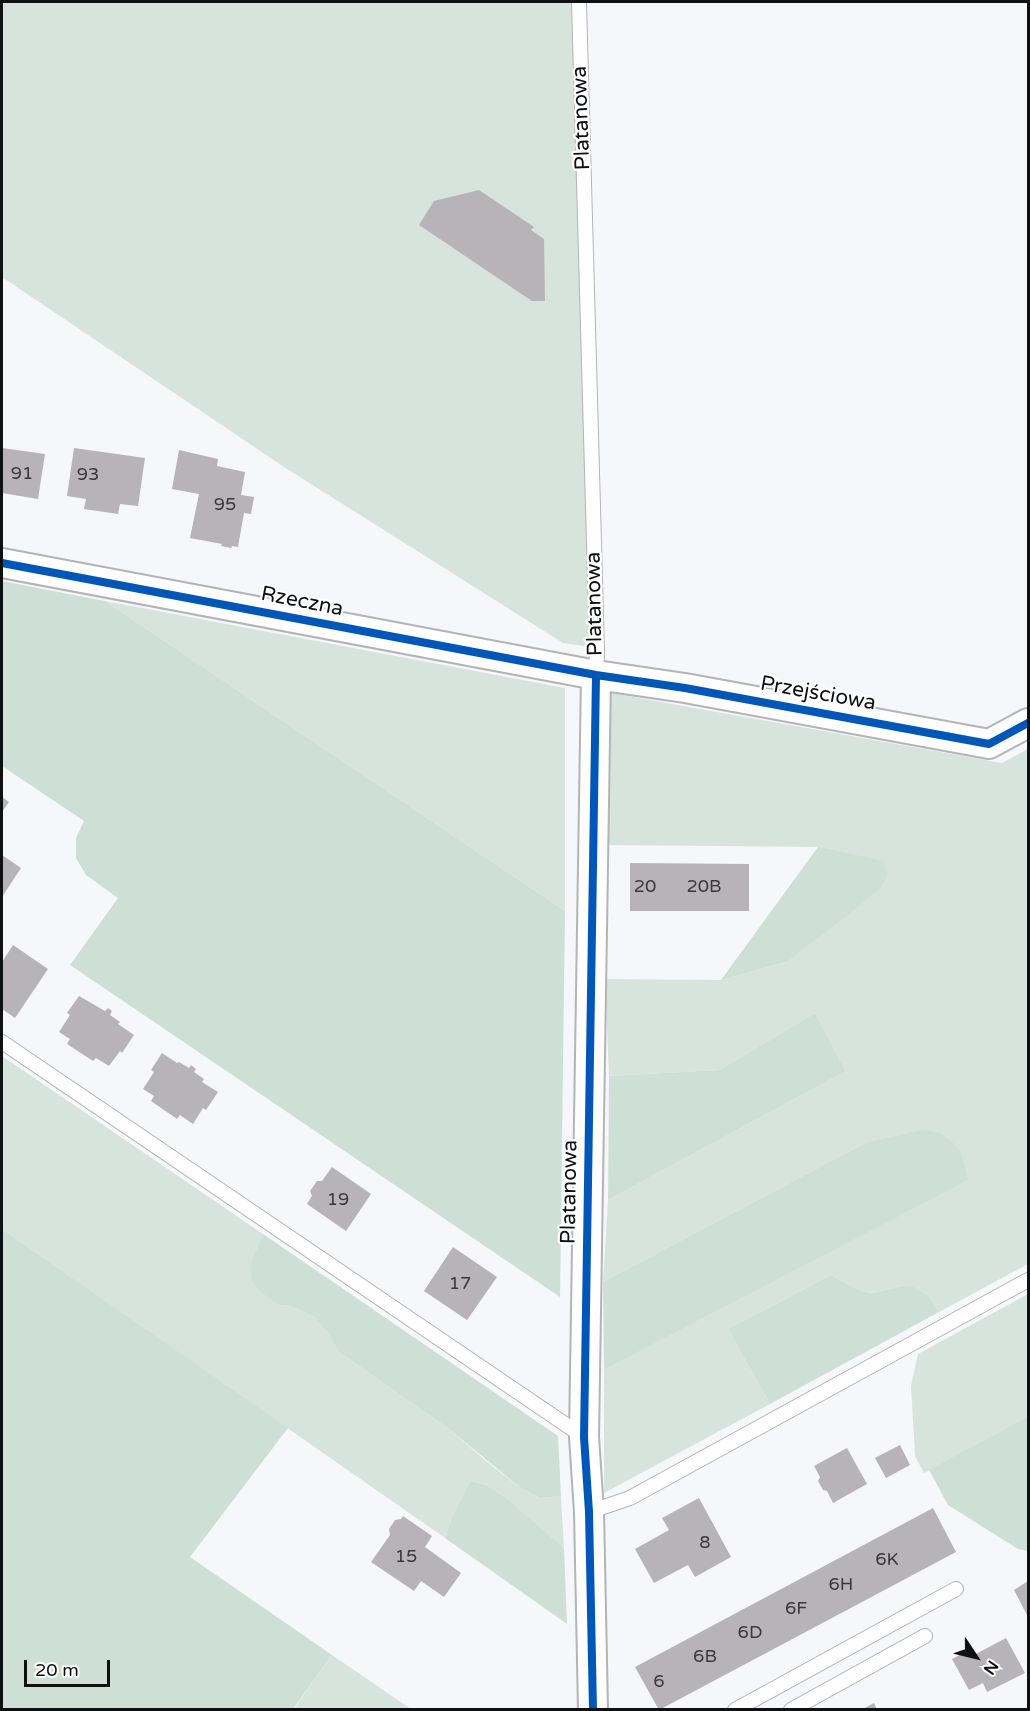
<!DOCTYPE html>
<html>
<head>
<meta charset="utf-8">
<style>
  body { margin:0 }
  #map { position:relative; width:1030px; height:1711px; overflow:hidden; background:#f6f7fb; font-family:"Varela Round",sans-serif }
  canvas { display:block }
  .frame { position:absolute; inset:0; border:3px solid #0f1012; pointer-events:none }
  .north { position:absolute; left:946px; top:1627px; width:60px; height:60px; -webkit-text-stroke:4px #fff; paint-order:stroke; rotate:125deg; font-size:16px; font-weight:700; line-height:24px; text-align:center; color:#0f1012 }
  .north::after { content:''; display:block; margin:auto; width:21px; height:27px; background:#0f1012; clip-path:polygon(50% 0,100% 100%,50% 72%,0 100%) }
  .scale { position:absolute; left:24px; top:1660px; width:86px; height:27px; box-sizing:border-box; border:3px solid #0f1012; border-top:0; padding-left:8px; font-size:18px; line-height:21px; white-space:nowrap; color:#0f1012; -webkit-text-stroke:4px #fff; paint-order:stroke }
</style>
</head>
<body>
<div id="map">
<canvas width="1030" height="1711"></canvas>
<div class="frame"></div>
<div class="north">N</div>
<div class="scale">20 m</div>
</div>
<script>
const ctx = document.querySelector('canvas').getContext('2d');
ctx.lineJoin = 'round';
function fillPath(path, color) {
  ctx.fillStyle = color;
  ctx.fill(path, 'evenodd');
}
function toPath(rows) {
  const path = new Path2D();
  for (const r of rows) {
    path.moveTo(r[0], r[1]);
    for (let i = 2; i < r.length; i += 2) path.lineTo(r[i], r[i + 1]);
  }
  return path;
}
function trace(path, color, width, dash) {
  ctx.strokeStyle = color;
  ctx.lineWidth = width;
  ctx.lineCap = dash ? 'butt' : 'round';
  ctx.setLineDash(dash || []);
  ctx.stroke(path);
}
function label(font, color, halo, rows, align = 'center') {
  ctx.font = font + ' "Varela Round",sans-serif';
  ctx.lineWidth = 4.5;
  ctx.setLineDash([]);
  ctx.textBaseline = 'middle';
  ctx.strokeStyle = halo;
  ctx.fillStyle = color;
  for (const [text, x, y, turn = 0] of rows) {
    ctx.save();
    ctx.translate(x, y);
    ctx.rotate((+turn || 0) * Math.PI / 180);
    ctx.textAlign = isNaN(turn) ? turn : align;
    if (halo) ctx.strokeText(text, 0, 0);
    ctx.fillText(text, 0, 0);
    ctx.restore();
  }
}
fillPath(toPath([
  [2,2,575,2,591,647,563,643,284,467,2,277],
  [105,601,565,688,565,911],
  [611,693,1002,763,1028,749,1028,1264,939,1312,930,1297,902,1286,874,1293,861,1291,831,1275,728,1329,770,1404,604,1493,604,1370,967,1180,865,1143,603,1282,608,1200,846,1071,815,1013,719,1070,609,1076,605,979,721,980,786,962,818,847,608,845],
  [2,1056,263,1234,250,1264,279,1305,291,1306,314,1317,327,1332,339,1352,449,1429,486,1461,522,1489,540,1498,561,1496,564,1548,508,1499,487,1485,470,1481,452,1517,445,1538,2,1229],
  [1028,1294,1028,1416,924,1473,915,1456,911,1386,918,1354],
  [332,1655,411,1709,293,1710]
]), '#d7e3dd');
fillPath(toPath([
  [2,581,105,601,565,911,560,1297,70,965,118,898,86,875,76,858,76,838,84,821,2,766],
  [818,847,884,861,887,875,881,887,848,915,786,962,721,980],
  [815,1013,846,1071,608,1200,609,1076,719,1070],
  [922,1130,940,1133,951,1141,961,1152,968,1180,604,1370,603,1282,865,1143],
  [2,1229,288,1428,190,1557,332,1655,293,1709,2,1709],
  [263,1234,558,1436,561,1496,540,1498,522,1489,449,1429,339,1352,327,1332,314,1317,291,1306,279,1305,260,1291,252,1281,250,1264],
  [831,1275,861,1291,874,1293,902,1286,913,1287,930,1297,939,1312,770,1404,728,1329],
  [1028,1416,1028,1551,1018,1549,948,1505,929,1470],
  [470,1481,487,1485,508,1499,564,1548,567,1624,445,1538,452,1517]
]), '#cedfd6');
fillPath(toPath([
  [479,190,534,227,531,230,544,239,545,301,532,301,419,225,434,201],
  [2,448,45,454,38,499,2,493],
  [74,448,145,458,138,506,120,504,118,514,84,509,86,499,67,496],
  [179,450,218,459,217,466,245,472,241,495,254,497,251,514,244,513,238,547,232,546,231,548,221,546,222,544,190,538,199,494,172,489],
  [2,797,9,802,2,812],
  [2,855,21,868,2,897],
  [630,863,749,864,749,911,630,911],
  [13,945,48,969,15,1018,2,1009,2,962],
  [79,996,105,1011,108,1008,112,1011,110,1015,120,1022,118,1024,134,1035,122,1053,120,1051,109,1066,96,1058,93,1061,67,1044,70,1039,59,1032,70,1015,67,1013],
  [162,1053,177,1063,179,1062,189,1068,191,1065,196,1069,194,1072,204,1079,202,1082,218,1092,206,1110,203,1108,193,1124,180,1115,177,1119,151,1101,154,1096,143,1089,154,1072,151,1070],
  [332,1167,371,1194,346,1231,307,1204,312,1196,310,1191,317,1181,322,1181],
  [453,1247,497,1277,467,1320,424,1291],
  [900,1445,910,1465,886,1478,875,1458],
  [847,1448,867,1484,833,1503,827,1491,823,1490,818,1481,820,1477,814,1466],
  [699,1498,731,1557,695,1577,688,1565,654,1583,635,1549,669,1530,662,1518],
  [933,1508,956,1552,659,1710,635,1667],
  [403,1516,432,1536,425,1547,461,1573,444,1597,421,1581,414,1591,371,1562,390,1535,389,1529,395,1520,401,1519],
  [1028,1581,1028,1617,1014,1590],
  [1006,1638,1025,1673,987,1692,983,1683,969,1690,952,1659,969,1650,972,1656],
  [874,1703,877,1710,861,1710]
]), '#b7b3b8');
const service = toPath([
  [579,2,597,651,596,675],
  [2,1042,584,1437],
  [589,1512,630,1498,1028,1280],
  [735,1710,956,1589],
  [791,1710,925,1636]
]);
const minor = toPath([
  [2,563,596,675,685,688,989,744,1028,723],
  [593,1710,589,1512,584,1437,596,675]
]);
trace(service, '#b4b4b7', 16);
trace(minor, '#b4b4b7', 32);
trace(service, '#fefefe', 14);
trace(minor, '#fefefe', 28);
trace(toPath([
  [2,563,596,675,685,688,989,744,1028,723],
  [593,1710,589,1512,584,1437,596,675]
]), '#0057b8', 8);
label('18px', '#39393c', null, [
  ["91",22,474],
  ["93",88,475],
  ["95",225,505],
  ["20",645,887],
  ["20B",704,887],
  ["19",338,1200],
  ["17",460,1284],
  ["8",705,1543],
  ["15",406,1557],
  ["6K",887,1560],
  ["6H",841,1585],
  ["6F",796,1609],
  ["6D",750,1633],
  ["6B",705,1657],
  ["6",659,1682]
]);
label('21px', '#0f1012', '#fff', [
  ["Platanowa",582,118,-92],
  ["Rzeczna",302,602,11],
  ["Platanowa",595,604,-91],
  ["Przejściowa",818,694,10],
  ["Platanowa",570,1192,-89]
]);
</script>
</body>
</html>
